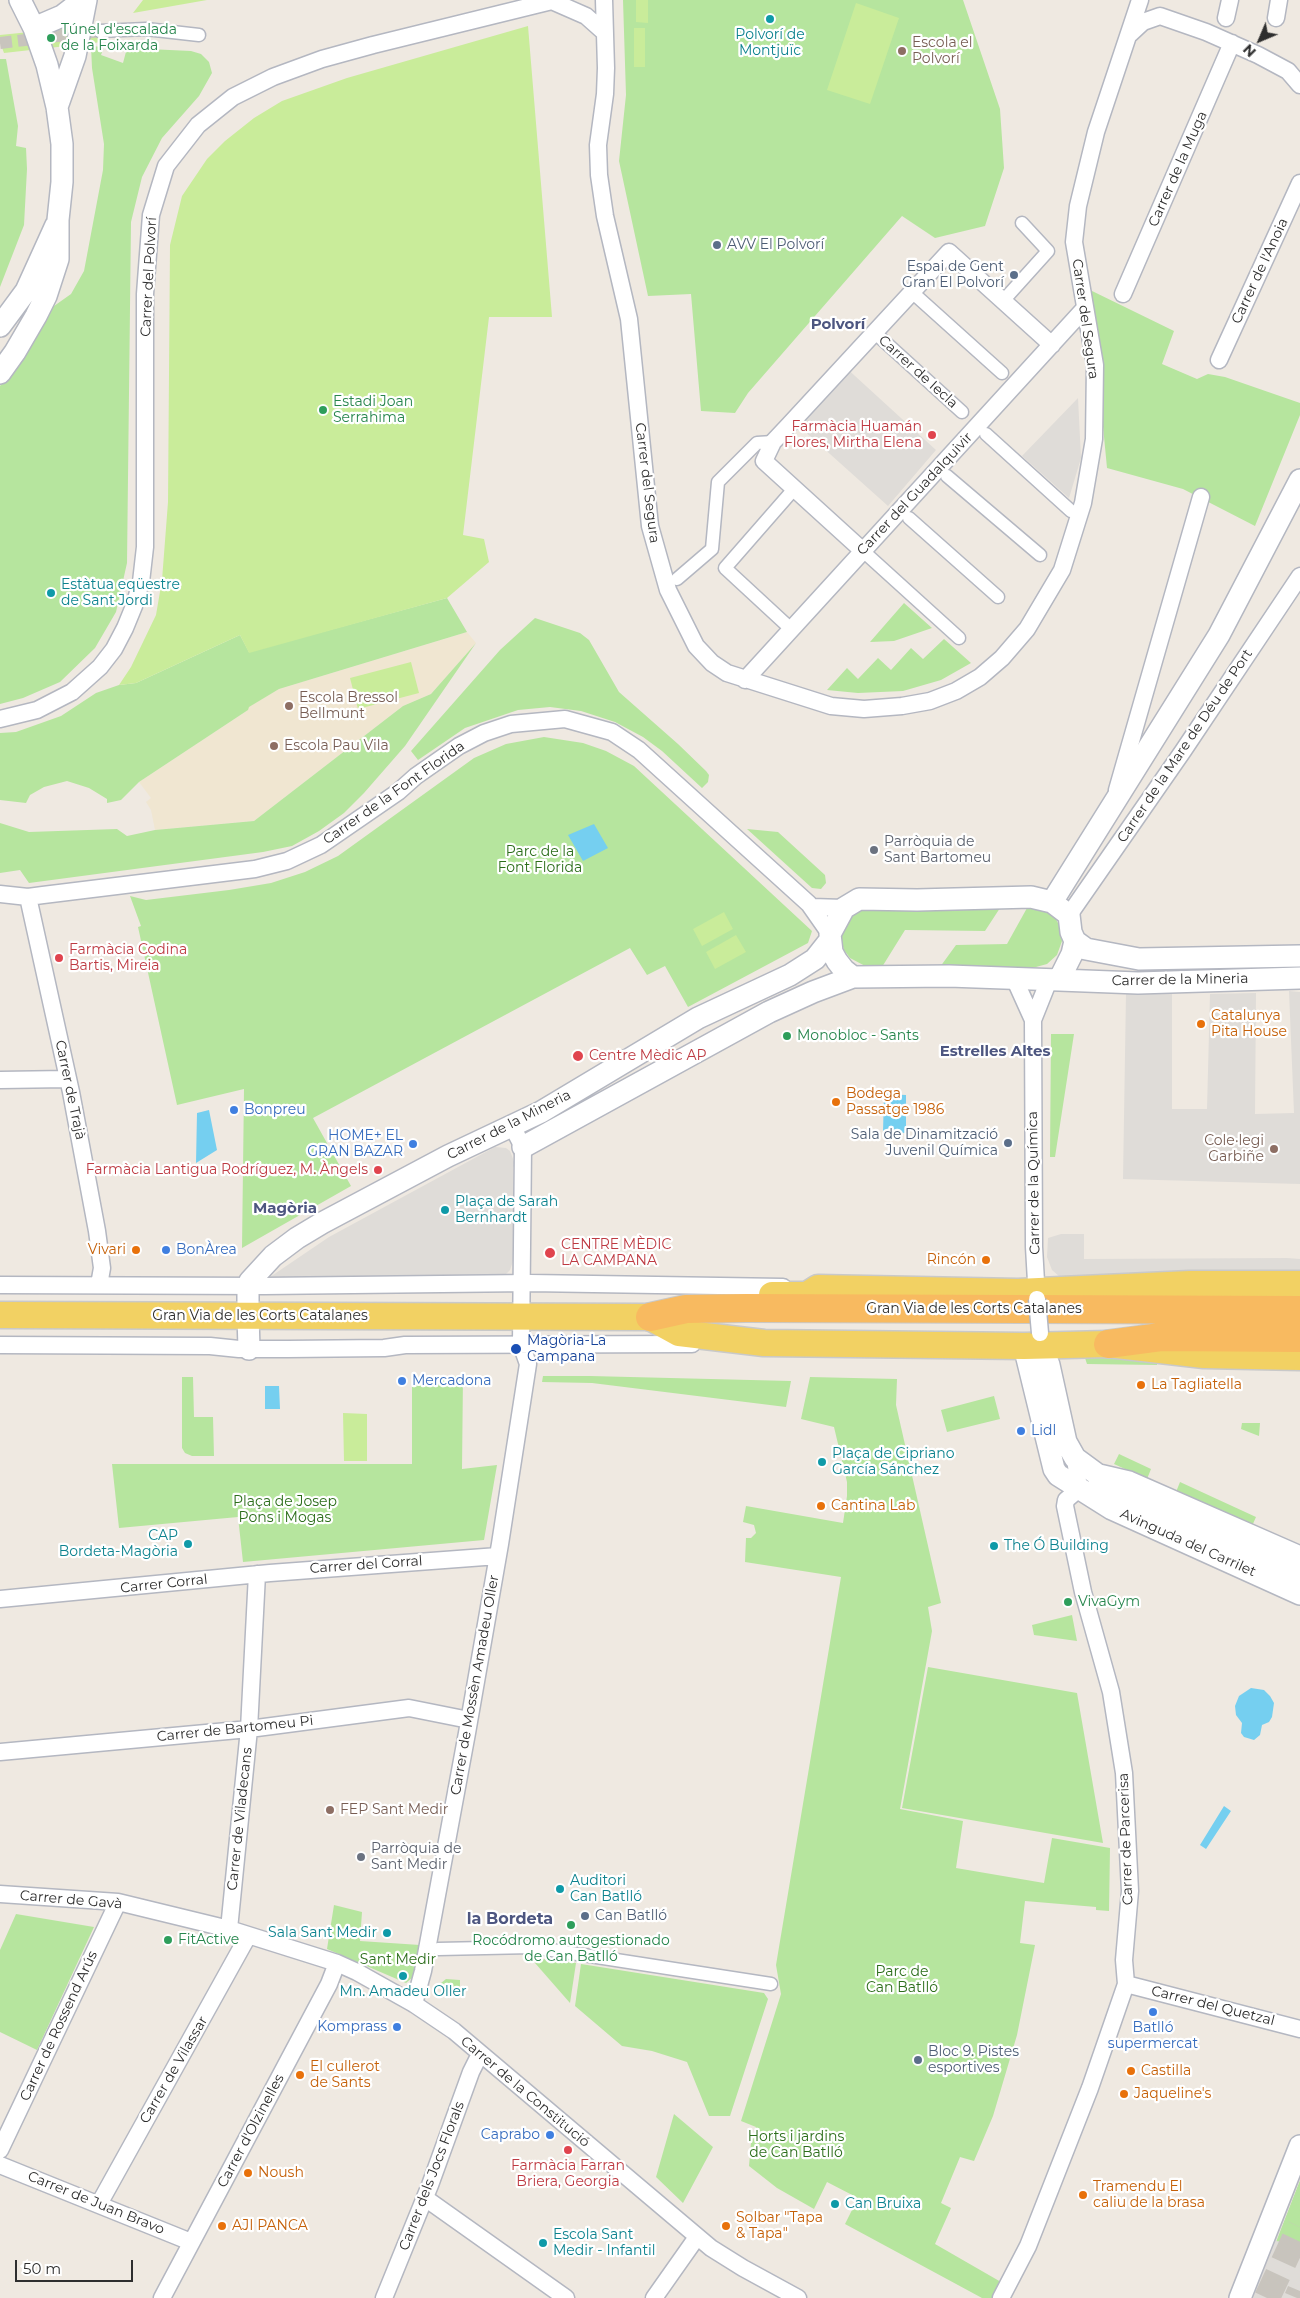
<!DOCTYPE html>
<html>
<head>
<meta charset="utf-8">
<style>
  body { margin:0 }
  #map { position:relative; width:1300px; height:2298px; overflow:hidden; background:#efe9e1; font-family:Montserrat,sans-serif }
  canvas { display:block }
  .north { position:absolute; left:1235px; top:15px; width:50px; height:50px; -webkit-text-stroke:4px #fff; paint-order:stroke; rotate:225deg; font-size:14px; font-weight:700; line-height:20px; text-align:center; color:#2e2e2e }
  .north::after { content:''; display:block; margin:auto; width:18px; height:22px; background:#2e2e2e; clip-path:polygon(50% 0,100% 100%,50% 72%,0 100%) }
  .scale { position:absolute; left:15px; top:2260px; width:118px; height:22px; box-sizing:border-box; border:2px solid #2e2e2e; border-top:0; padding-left:6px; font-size:15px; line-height:18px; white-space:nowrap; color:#2e2e2e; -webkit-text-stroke:4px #fff; paint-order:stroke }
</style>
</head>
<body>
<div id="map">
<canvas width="1300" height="2298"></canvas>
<div class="north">N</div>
<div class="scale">50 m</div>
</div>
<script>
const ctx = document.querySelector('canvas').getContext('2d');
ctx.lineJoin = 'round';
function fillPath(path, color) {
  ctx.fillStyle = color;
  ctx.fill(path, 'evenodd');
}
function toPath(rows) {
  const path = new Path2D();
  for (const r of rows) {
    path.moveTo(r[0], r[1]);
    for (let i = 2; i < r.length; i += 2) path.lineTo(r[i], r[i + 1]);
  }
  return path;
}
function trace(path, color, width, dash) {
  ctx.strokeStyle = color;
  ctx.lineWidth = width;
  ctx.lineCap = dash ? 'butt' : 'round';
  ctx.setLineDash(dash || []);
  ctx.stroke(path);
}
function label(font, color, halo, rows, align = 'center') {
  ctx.font = font + ' Montserrat,sans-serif';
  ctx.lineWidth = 4.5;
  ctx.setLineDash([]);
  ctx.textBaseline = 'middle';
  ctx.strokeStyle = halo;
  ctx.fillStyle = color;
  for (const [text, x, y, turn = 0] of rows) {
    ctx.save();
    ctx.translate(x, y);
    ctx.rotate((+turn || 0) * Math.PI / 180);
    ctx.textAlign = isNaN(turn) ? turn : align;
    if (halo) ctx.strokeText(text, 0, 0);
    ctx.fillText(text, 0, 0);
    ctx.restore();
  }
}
fillPath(toPath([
  [467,632,476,643,431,694,403,706,254,821,155,830,151,810,146,802,151,798,139,782,248,710,248,707,263,698,279,689]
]), '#f0e6d1');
fillPath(toPath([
  [623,0,963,0,1000,109,1004,168,985,226,935,238,902,216,748,393,735,413,701,411,691,294,648,296,619,161,626,95],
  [91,46,104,47,101,55,123,63,127,48,191,51,201,54,209,62,212,73,199,96,162,138,142,177,131,222,127,563,116,612,95,648,60,682,23,698,0,704,0,386,18,363,47,311,71,294,84,271,103,170,104,144,92,68],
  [0,59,6,59,18,126,16,146,26,148,27,169,24,225,0,287],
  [1090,290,1174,331,1162,364,1197,379,1208,374,1225,377,1300,403,1300,415,1255,526,1183,489,1107,468],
  [447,598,467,632,279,689,249,707,248,710,139,782,121,800,107,803,107,799,89,788,67,781,44,787,30,795,26,803,0,800,0,733,16,732,61,716,96,693,119,685,136,683,240,635,249,652],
  [904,603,932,628,894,641,870,642],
  [535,618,580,633,589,640,619,692,678,744,706,771,709,775,708,782,702,788,662,751,643,737,615,722,581,711,550,707,518,710,465,728,418,760,411,751,500,650],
  [944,639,971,663,941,680,903,691,858,693,827,690,847,668,858,679,878,658,891,670,911,648,923,659],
  [476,643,405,746,364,793,344,813,319,831,292,846,263,852,29,883,20,870,0,873,0,823,29,832,117,829,127,836,155,830,254,821,403,706,431,694],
  [544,737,583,743,606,751,634,766,812,931,808,943,688,1007,665,966,647,975,630,948,313,1118,351,1186,242,1248,244,1089,177,1105,138,927,141,926,130,896,146,900,229,890,271,883,305,872,338,856,474,758,506,744],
  [747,829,778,832,825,875,826,883,821,889,812,888],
  [869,908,1000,908,985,931,905,930,882,967,867,967,850,958,844,950,841,940,843,928,848,918,859,910],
  [1027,908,1041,909,1048,912,1056,919,1061,929,1062,941,1057,955,1047,964,1036,967,940,967,956,945,1007,944],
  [1051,1034,1074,1034,1055,1157,1050,1157],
  [1084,1355,1157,1360,1157,1365,1087,1364],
  [463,1376,462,1469,497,1465,484,1540,243,1562,238,1517,119,1528,112,1464,412,1464,412,1377],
  [543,1376,590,1376,791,1381,786,1407,592,1383,542,1382],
  [182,1377,193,1377,194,1417,213,1417,214,1456,192,1456,185,1453,182,1448],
  [810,1377,897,1379,896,1405,941,1603,928,1607,932,1631,900,1809,963,1821,956,1868,1044,1883,1052,1838,1110,1848,1109,1911,1096,1910,1096,1907,1025,1901,1020,1943,1035,1945,1017,2035,993,2116,974,2161,960,2157,941,2203,951,2208,935,2244,1001,2282,992,2298,982,2298,845,2224,858,2198,827,2182,814,2209,777,2188,749,2166,751,2143,756,2127,741,2121,781,1994,776,1965,841,1577,745,1562,746,1538,751,1538,756,1533,754,1525,743,1522,746,1506,843,1523,847,1496,847,1482,834,1427,801,1419],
  [994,1396,1000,1419,947,1432,941,1410],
  [1242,1423,1260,1423,1259,1436,1241,1429],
  [1119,1454,1151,1469,1147,1479,1114,1464],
  [1180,1482,1256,1517,1252,1526,1176,1492],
  [1072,1615,1077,1641,1034,1635,1032,1625],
  [928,1667,1077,1693,1103,1843,902,1808],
  [334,1905,362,1912,360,1941,420,1945,413,1977,406,1983,327,1949],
  [16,1914,94,1927,37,2050,0,2032,0,1950],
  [534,1958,576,1963,570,2003,535,1963],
  [581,1964,764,1993,768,1999,730,2116,709,2116,687,2062,652,2051,622,2046,575,2006],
  [446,1979,460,1980,460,1992,449,1994,443,1991,441,1983],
  [674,2114,713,2147,683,2203,656,2177],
  [1300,2180,1300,2244,1276,2242,1293,2198]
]), '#b6e59e');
fillPath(toPath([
  [143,0,207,0,133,13],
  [636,0,648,0,648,23,636,22],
  [856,3,899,18,870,104,827,90],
  [99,25,102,42,4,53,0,42,0,35],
  [528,26,552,317,489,317,463,535,484,539,489,562,447,598,249,653,240,635,136,683,119,685,131,667,156,615,162,580,168,502,170,245,182,196,207,159,225,141,254,118,282,101,347,78],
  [634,28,645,28,645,67,634,67],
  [411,662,419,693,358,709,350,678],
  [724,912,733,929,702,946,693,929],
  [736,935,746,952,715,969,706,952],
  [343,1413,367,1414,367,1461,344,1461]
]), '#c9ec9a');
fillPath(toPath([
  [843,365,936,450,888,506,792,420],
  [1078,398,1081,458,1069,498,1022,456],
  [1289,991,1300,992,1300,1184,1123,1179,1126,993,1172,994,1172,1109,1207,1109,1210,994,1256,993,1255,1114,1294,1113],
  [495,1147,506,1148,510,1151,515,1164,513,1168,513,1261,510,1270,504,1276,270,1277,329,1237],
  [1061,1234,1084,1234,1084,1259,1287,1258,1300,1259,1300,1276,1060,1277,1052,1270,1047,1257,1048,1238],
  [1300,2164,1300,2180,1276,2241,1300,2244,1300,2298,1247,2298]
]), '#dfdcd8');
fillPath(toPath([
  [594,824,608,848,583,861,568,835],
  [884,1094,906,1095,906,1133,883,1132],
  [209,1110,217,1150,196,1163,197,1113],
  [265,1386,279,1386,280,1409,265,1409],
  [1251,1688,1264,1690,1270,1696,1274,1703,1272,1717,1269,1722,1262,1725,1260,1735,1254,1740,1244,1737,1241,1733,1242,1723,1236,1715,1235,1706,1239,1696],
  [1224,1806,1231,1811,1206,1849,1200,1845]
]), '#75cff0');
trace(toPath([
  [0,43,100,31]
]), '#c8c4bd', 12, [12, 6]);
trace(toPath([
  [1267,2298,1300,2227],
  [1297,2298,1300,2291]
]), '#c8c4bd', 26, [26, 13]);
const pedestrian = toPath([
  [100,31,146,29,199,35],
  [913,293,1002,373],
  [1003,301,1048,251,1022,223],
  [874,332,962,412],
  [986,434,1071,511],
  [947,476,1040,555],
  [909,518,998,597],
  [863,551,959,638],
  [677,579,712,549,718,482,757,443,773,442],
  [791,629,725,568,794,489],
  [438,1949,532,1947,771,1984]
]);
const minor = toPath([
  [604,0,606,68,605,94,598,145,599,175,605,216,629,319,650,526,668,590,696,646,712,663,727,673,831,706,864,709,902,706,930,701,956,691,980,677,1002,658,1027,629,1062,570,1083,503,1094,439,1095,365,1074,242,1078,206,1096,132,1140,0],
  [554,2,586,16,604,32],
  [1226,18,1230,0],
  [1276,18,1279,0],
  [1129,35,1143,22,1160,16,1206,32,1258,55,1288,71,1300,85],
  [1123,294,1232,43],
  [1219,360,1300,183],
  [863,551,764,461,773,442,789,425,949,252,1052,345],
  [745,680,1085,308],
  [0,719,37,710,72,692,100,667,114,649,125,628,134,606,141,582,145,547,145,294,151,215,166,166,198,125,233,97,273,77,322,59,373,45,556,0],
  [1117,790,1201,497],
  [0,894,28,897,43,895,255,869,287,861,321,845,398,792,416,776,459,746,484,733,511,724,565,719,612,732,639,750,809,904,830,934],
  [28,897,71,1092,97,1231,102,1268,99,1285],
  [812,907,844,908],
  [1069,915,1183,751,1300,576],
  [1014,978,1033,1020],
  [0,1080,67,1079],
  [0,1285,264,1286,530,1283,783,1287],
  [1037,1299,1034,1247,1033,1020,1049,980],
  [0,1345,210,1346,239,1349,288,1349,384,1348,405,1345,692,1344],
  [0,1599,270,1573,498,1556],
  [0,1752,249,1729,409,1708,469,1720],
  [0,1894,118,1902,229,1929,337,1963,357,1972,414,2004,454,2031,711,2248,743,2268,798,2298],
  [229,1929,249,1729,257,1574],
  [1126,1984,1300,2029],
  [414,2004,423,1971,467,1733,500,1544,528,1364,521,1344,523,1147,512,1126],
  [0,2150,118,1902],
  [0,2165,191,2242],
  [425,2198,566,2298],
  [99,2204,248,1936],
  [162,2298,329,1984,337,1963],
  [384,2298,430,2185,471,2072,480,2054],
  [654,2298,697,2237],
  [1001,2298,1028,2246,1090,2088,1126,1984,1124,1960,1130,1891,1124,1773,1111,1692,1083,1592,1065,1506,1066,1500,1079,1489,1075,1458]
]);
const tertiary = toPath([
  [34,28,62,16,83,0],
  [57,107,75,56,86,0],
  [0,326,26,291,56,225],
  [0,373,15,352,36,316,46,296,58,259,58,220,62,182,62,144,57,107,47,65,34,28,20,0],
  [1052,902,1219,635,1300,480],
  [1075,941,1086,949,1139,959,1300,956],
  [1059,980,1072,954,1075,941,1071,932,1069,915,1052,902,1031,897,917,900,859,899,844,908,830,934,832,952,837,961,844,970,853,977,949,976,1059,980,1138,983,1300,978],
  [523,1147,769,1012,813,992,853,977],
  [1041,1345,1049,1365,1066,1442,1075,1458,1109,1483],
  [1024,1346,1054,1469,1058,1475,1112,1509,1300,1594],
  [249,1349,248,1315,248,1286,250,1281,273,1256,297,1238,322,1223,448,1156,541,1112,698,1018,790,975,815,959,830,940],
  [1099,1475,1129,1482,1300,1557],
  [1093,1491,1127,1498,1300,1576],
  [1240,2298,1300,2146]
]);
const primary = toPath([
  [772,1295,807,1295,818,1288,1018,1292,1190,1284,1300,1284],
  [0,1315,650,1317,679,1333,764,1343,1024,1346,1108,1344,1204,1355,1300,1357]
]);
const trunk = toPath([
  [650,1317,686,1309,746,1308,1300,1310],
  [1108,1344,1161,1337,1300,1338]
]);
trace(pedestrian, '#b4b7c1', 15);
trace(minor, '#b4b7c1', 19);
trace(tertiary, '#b4b7c1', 24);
trace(primary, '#c9c9c9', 29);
trace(trunk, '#c9c9c9', 30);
trace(pedestrian, '#fff', 12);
trace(minor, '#fff', 16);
trace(tertiary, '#fff', 21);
trace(primary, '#f2d163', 26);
trace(trunk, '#f8ba60', 28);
const minorBridge = toPath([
  [1037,1299,1040,1333]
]);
trace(minorBridge, '#b4b7c1', 19, []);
trace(minorBridge, '#fff', 16);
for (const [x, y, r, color] of [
  [770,19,5,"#0f9aa8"],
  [51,38,5,"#2e9e5b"],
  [902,51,5,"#8d6e63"],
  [717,245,5,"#5c6f8a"],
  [1014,275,5,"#5c6f8a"],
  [323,410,5,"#2e9e5b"],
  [932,435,5,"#e0444e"],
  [51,593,5,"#0f9aa8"],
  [289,706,5,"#8d6e63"],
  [274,746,5,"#8d6e63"],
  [874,850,5,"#6b7280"],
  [59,958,5,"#e0444e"],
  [1201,1024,5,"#e8710a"],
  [787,1036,5,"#2e9e5b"],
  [578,1056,6,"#e0444e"],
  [836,1102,5,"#e8710a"],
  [234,1110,5,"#3f7fe0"],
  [1008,1143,5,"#5c6f8a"],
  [413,1144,5,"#3f7fe0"],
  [1274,1149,5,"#8d6e63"],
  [378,1170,5,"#e0444e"],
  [445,1210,5,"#0f9aa8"],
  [136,1250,5,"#e8710a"],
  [166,1250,5,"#3f7fe0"],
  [550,1253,6,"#e0444e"],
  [986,1260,5,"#e8710a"],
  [516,1349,6,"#1a4fb4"],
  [402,1381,5,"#3f7fe0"],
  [1141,1385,5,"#e8710a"],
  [1021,1431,5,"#3f7fe0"],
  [822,1462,5,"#0f9aa8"],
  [821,1506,5,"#e8710a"],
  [188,1544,5,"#0f9aa8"],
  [994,1546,5,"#0f9aa8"],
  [1068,1602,5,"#2e9e5b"],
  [330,1810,5,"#8d6e63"],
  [361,1857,5,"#6b7280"],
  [560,1889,5,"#0f9aa8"],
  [585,1916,5,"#5c6f8a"],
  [571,1925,5,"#2e9e5b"],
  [387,1933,5,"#0f9aa8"],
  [168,1940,5,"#2e9e5b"],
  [403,1976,5,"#0f9aa8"],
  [1153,2012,5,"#3f7fe0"],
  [397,2027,5,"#3f7fe0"],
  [918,2060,5,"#5c6f8a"],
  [1131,2071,5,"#e8710a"],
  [300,2075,5,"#e8710a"],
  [1124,2094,5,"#e8710a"],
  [550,2135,5,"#3f7fe0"],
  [568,2150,5,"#e0444e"],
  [248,2173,5,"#e8710a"],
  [1083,2195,5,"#e8710a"],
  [835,2204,5,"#0f9aa8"],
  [222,2226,5,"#e8710a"],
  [726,2226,5,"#e8710a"],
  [543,2243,5,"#0f9aa8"]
]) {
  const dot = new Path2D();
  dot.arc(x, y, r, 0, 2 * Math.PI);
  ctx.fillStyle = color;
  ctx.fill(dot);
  trace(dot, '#fff', 2);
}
label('14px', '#27864d', '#fff', [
  ["Túnel d'escalada",61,30],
  ["de la Foixarda",61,46],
  ["Estadi Joan",333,402],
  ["Serrahima",333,418],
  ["Monobloc - Sants",797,1036],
  ["VivaGym",1078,1602],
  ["FitActive",178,1940],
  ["Rocódromo autogestionado",571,1941,"center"],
  ["de Can Batlló",571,1957,"center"]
], 'left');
label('14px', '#0d838f', '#fff', [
  ["Polvorí de",770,35,"center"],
  ["Montjuïc",770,51,"center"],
  ["Estàtua eqüestre",61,585],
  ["de Sant Jordi",61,601],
  ["Plaça de Sarah",455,1202],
  ["Bernhardt",455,1218],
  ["Plaça de Cipriano",832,1454],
  ["García Sánchez",832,1470],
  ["CAP",178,1536,"right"],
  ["Bordeta-Magòria",178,1552,"right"],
  ["The Ó Building",1004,1546],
  ["Auditori",570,1881],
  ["Can Batlló",570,1897],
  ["Sala Sant Medir",377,1933,"right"],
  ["Mn. Amadeu Oller",403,1992,"center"],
  ["Can Bruixa",845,2204],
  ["Escola Sant",553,2235],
  ["Medir - Infantil",553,2251]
], 'left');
label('14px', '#785e54', '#fff', [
  ["Escola el",912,43],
  ["Polvorí",912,59],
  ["Escola Bressol",299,698],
  ["Bellmunt",299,714],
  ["Escola Pau Vila",284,746],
  ["Cole·legi",1264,1141,"right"],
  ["Garbiñe",1264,1157,"right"],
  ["FEP Sant Medir",340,1810]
], 'left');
label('14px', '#2e2e2e', '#fff', [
  ["Carrer de la Muga",1178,169,-66],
  ["Carrer de l'Anoia",1260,271,-65],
  ["Carrer del Polvorí",149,277,-87],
  ["Carrer del Segura",1085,319,82],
  ["Carrer de Iecla",918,372,42],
  ["Carrer del Segura",647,483,83],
  ["Carrer del Guadalquivir",915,494,-47],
  ["Carrer de la Mare de Déu de Port",1185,746,-56],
  ["Carrer de la Font Florida",394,793,-35],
  ["Carrer de la Mineria",1180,980,-1],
  ["Carrer de Trajà",70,1090,78],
  ["Carrer de la Mineria",509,1125,-27],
  ["Carrer de la Química",1034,1183,-91],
  ["Gran Via de les Corts Catalanes",974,1309],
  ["Gran Via de les Corts Catalanes",260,1316],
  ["Avinguda del Carrilet",1188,1543,24],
  ["Carrer del Corral",366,1565,-4],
  ["Carrer Corral",164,1584,-6],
  ["Carrer de Mossèn Amadeu Oller",475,1685,-80],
  ["Carrer de Bartomeu Pi",235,1729,-6],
  ["Carrer de Viladecans",240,1819,-84],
  ["Carrer de Parcerisa",1126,1839,-92],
  ["Carrer de Gavà",71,1900,5],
  ["Carrer del Quetzal",1213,2006,14],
  ["Carrer de Rossend Arús",59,2026,-65],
  ["Carrer de Vilassar",174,2070,-60],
  ["Carrer de la Constitució",525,2092,40],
  ["Carrer d'Olzinelles",251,2131,-62],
  ["Carrer dels Jocs Florals",432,2176,-69],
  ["Carrer de Juan Bravo",96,2203,22]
]);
label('14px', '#4e5e75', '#fff', [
  ["AVV El Polvorí",727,245],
  ["Espai de Gent",1004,267,"right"],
  ["Gran El Polvorí",1004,283,"right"],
  ["Sala de Dinamització",998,1135,"right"],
  ["Juvenil Química",998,1151,"right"],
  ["Can Batlló",595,1916],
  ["Bloc 9. Pistes",928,2052],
  ["esportives",928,2068]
], 'left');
label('14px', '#be3a42', '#fff', [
  ["Farmàcia Huamán",922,427,"right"],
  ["Flores, Mirtha Elena",922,443,"right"],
  ["Farmàcia Codina",69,950],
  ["Bartis, Mireia",69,966],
  ["Centre Mèdic AP",589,1056],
  ["Farmàcia Lantigua Rodríguez, M. Àngels",368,1170,"right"],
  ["CENTRE MÈDIC",561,1245],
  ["LA CAMPANA",561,1261],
  ["Farmàcia Farran",568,2166,"center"],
  ["Briera, Georgia",568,2182,"center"]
], 'left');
label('14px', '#5b616d', '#fff', [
  ["Parròquia de",884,842],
  ["Sant Bartomeu",884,858],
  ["Parròquia de",371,1849],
  ["Sant Medir",371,1865]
], 'left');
label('14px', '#2c6e1b', '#fff', [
  ["Parc de la",540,852],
  ["Font Florida",540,868],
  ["Plaça de Josep",285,1502],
  ["Pons i Mogas",285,1518],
  ["Sant Medir",398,1960],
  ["Parc de",902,1972],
  ["Can Batlló",902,1988],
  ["Horts i jardins",796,2137],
  ["de Can Batlló",796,2153]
]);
label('14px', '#c56008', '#fff', [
  ["Catalunya",1211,1016],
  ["Pita House",1211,1032],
  ["Bodega",846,1094],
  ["Passatge 1986",846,1110],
  ["Vivari",126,1250,"right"],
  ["Rincón",976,1260,"right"],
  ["La Tagliatella",1151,1385],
  ["Cantina Lab",831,1506],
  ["El cullerot",310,2067],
  ["de Sants",310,2083],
  ["Castilla",1141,2071],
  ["Jaqueline's",1134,2094],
  ["Noush",258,2173],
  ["Tramendu El",1093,2187],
  ["caliu de la brasa",1093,2203],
  ["Solbar \"Tapa",736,2218],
  ["& Tapa\"",736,2234],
  ["AJI PANCA",232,2226]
], 'left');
label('14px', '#366cbe', '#fff', [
  ["Bonpreu",244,1110],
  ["HOME+ EL",403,1136,"right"],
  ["GRAN BAZAR",403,1152,"right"],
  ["BonÀrea",176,1250],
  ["Mercadona",412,1381],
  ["Lidl",1031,1431],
  ["Komprass",387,2027,"right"],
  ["Batlló",1153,2028,"center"],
  ["supermercat",1153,2044,"center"],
  ["Caprabo",540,2135,"right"]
], 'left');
label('14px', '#164399', '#fff', [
  ["Magòria-La",527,1341],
  ["Campana",527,1357]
], 'left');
label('bold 15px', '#4d5680', '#fff', [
  ["Polvorí",838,325],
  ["Estrelles Altes",995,1052],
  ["Magòria",285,1209]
]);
label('bold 16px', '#4d5680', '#fff', [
  ["la Bordeta",510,1919]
]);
</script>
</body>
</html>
